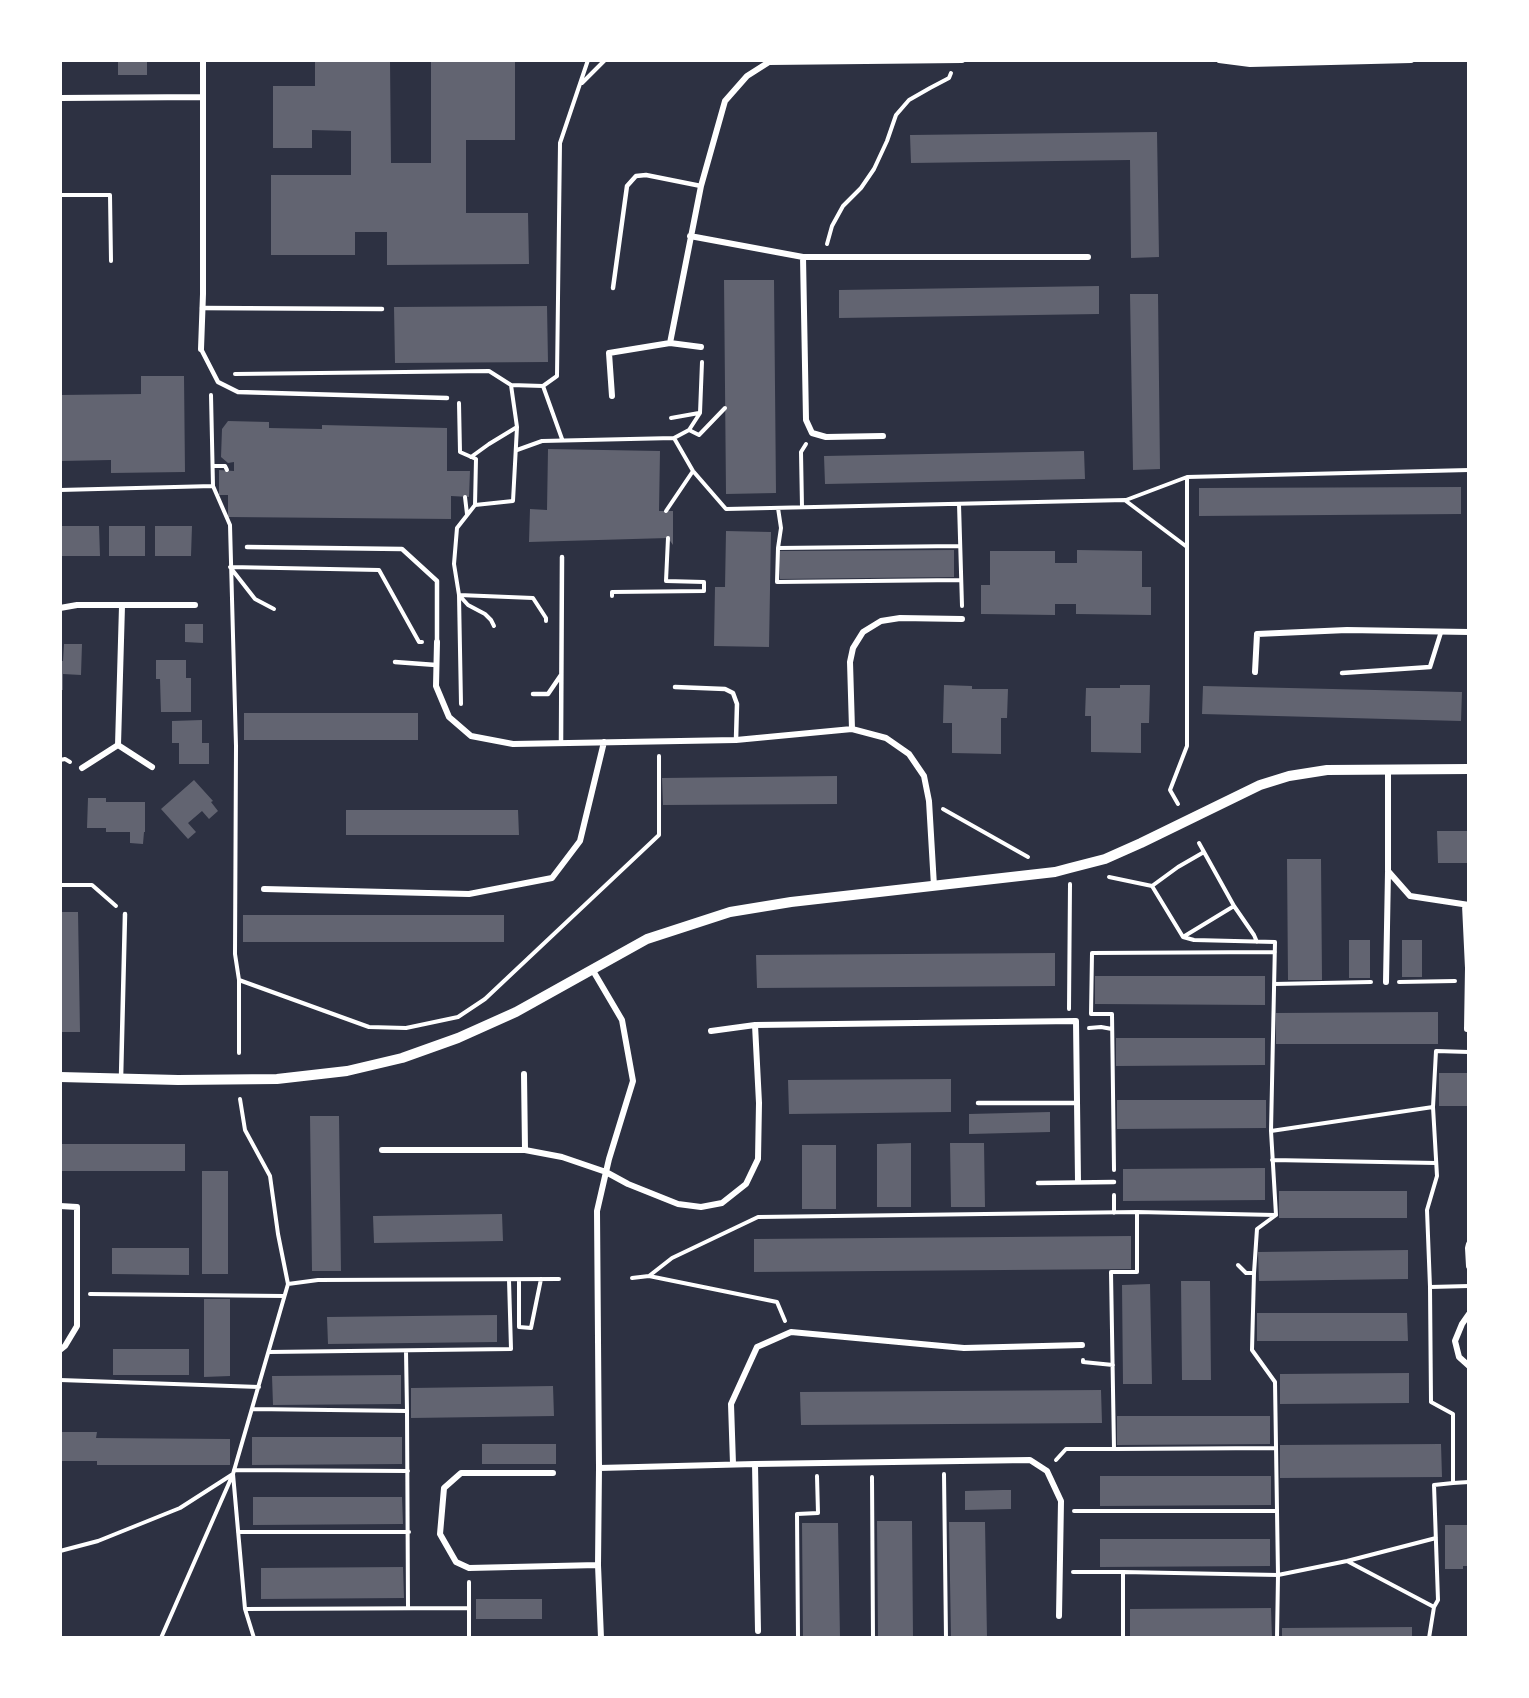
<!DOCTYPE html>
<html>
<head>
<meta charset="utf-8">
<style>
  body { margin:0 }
  #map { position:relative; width:1529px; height:1698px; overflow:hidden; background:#2d3142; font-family:"Golos Text",sans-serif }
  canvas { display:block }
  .frame { position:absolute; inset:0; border:62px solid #fff; pointer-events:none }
</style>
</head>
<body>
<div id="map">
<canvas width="1529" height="1698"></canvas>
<div class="frame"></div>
</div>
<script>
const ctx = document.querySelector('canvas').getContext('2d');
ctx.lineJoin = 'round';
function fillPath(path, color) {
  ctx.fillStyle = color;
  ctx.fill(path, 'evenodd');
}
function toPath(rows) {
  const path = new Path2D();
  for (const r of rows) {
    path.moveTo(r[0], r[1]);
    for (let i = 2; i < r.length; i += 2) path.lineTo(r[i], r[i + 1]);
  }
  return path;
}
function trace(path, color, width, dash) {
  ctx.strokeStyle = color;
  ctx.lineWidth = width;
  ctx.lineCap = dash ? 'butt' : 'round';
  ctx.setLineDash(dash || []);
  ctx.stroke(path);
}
fillPath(toPath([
  [118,60,147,60,147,75,118,75],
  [315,60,390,60,391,163,431,163,431,60,515,60,515,140,466,140,466,213,528,213,529,264,387,265,387,232,355,232,355,255,271,255,271,175,351,175,351,131,312,130,312,148,273,148,273,86,315,86],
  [1157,132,1159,257,1131,258,1130,160,911,163,910,135],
  [724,280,774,280,776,493,726,494],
  [1099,286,1099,314,839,318,839,290],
  [1130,294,1158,294,1160,469,1133,470],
  [547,306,548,362,395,363,394,307],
  [141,376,184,376,185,472,111,473,111,460,60,461,60,395,141,394],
  [228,421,269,422,269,428,322,429,322,425,447,428,447,471,470,471,469,497,451,496,451,519,228,517,228,495,219,495,219,470,234,471,234,462,228,463,221,457,222,429],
  [548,449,660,451,659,511,673,511,673,545,668,538,529,542,530,509,547,510],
  [1084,451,1085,479,825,484,824,456],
  [1461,487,1461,514,1199,516,1199,488],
  [60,526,99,526,100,556,60,556],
  [109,526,145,526,145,556,109,556],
  [155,526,192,526,191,556,155,556],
  [726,531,771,532,769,647,714,646,715,587,725,587],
  [954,550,954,577,780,579,779,551],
  [1077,550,1142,551,1142,587,1151,587,1151,615,1076,614,1076,604,1055,604,1055,615,981,614,981,585,990,585,990,551,1055,551,1055,563,1077,563],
  [185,624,203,624,203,643,185,642],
  [64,644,82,644,81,675,63,674,63,690,60,690,60,661,63,661],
  [156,660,186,660,186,678,191,678,191,712,161,712,160,679,156,679],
  [944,685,972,686,972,689,1008,689,1007,718,1001,718,1001,754,952,753,952,723,943,723],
  [1120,685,1150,685,1149,723,1141,723,1141,753,1091,752,1091,716,1085,716,1086,688,1120,688],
  [1203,686,1462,692,1461,721,1202,714],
  [244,713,418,713,418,740,244,740],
  [202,720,202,743,209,743,209,764,179,764,179,743,172,743,172,721],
  [837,776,837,804,663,805,662,778],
  [194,780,213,801,211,802,218,811,209,819,202,811,188,823,196,832,188,839,161,809],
  [88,798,106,798,106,802,145,802,145,832,144,832,143,844,130,843,130,832,106,832,106,828,87,828],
  [346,810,518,810,519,835,346,835],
  [1437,831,1469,831,1469,863,1438,863],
  [1287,859,1321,859,1322,980,1288,980],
  [60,912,78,912,80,1032,60,1032],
  [243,915,504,915,504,942,243,942],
  [1349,940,1370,940,1370,978,1349,978],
  [1402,940,1422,940,1422,977,1402,977],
  [1055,953,1055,986,757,988,756,955],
  [1095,976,1265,976,1265,1005,1095,1004],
  [1438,1012,1438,1044,1276,1044,1276,1013],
  [1116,1038,1265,1038,1265,1065,1116,1066],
  [1439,1073,1469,1073,1469,1106,1439,1106],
  [951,1079,951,1112,789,1114,788,1080],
  [1117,1100,1266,1100,1266,1128,1117,1129],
  [1050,1112,1050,1132,969,1134,969,1114],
  [310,1116,339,1116,341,1271,312,1271],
  [911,1143,911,1207,877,1207,877,1144],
  [950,1143,984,1143,985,1207,951,1207],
  [60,1144,185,1144,185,1171,60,1171],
  [802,1145,836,1145,836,1209,802,1209],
  [1265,1168,1265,1200,1123,1201,1123,1169],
  [202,1171,228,1171,228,1274,202,1274],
  [1279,1191,1407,1191,1407,1218,1279,1218],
  [502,1214,503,1241,374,1243,373,1216],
  [1131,1236,1131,1269,754,1272,754,1239],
  [112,1248,189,1248,189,1275,112,1274],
  [1408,1250,1408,1279,1259,1281,1258,1252],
  [1181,1281,1210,1281,1211,1380,1182,1380],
  [1150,1284,1152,1384,1123,1384,1122,1285],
  [204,1299,230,1299,230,1376,204,1377],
  [1257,1313,1407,1313,1408,1341,1257,1341],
  [497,1315,497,1342,328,1344,327,1317],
  [113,1349,189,1349,189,1375,113,1375],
  [1409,1373,1409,1403,1280,1404,1280,1374],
  [401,1375,401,1404,273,1405,272,1376],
  [553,1386,554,1416,411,1418,411,1388],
  [1101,1390,1102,1423,801,1425,800,1392],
  [1117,1416,1270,1416,1270,1444,1117,1445],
  [60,1432,97,1432,96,1438,230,1439,230,1465,97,1465,97,1461,60,1461],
  [252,1437,402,1437,402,1464,252,1465],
  [482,1444,556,1444,556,1464,482,1464],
  [1441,1444,1442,1477,1280,1478,1280,1445],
  [1100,1476,1271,1476,1271,1505,1100,1506],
  [1002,1490,1011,1490,1011,1509,965,1510,965,1491],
  [253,1497,402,1497,403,1524,253,1525],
  [877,1521,912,1521,913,1638,878,1638],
  [949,1522,985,1522,987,1638,951,1638],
  [802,1523,838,1523,840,1638,803,1638],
  [1445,1525,1469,1525,1469,1566,1463,1566,1463,1569,1445,1569],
  [1100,1539,1270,1539,1270,1566,1100,1567],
  [403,1567,404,1598,261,1599,261,1568],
  [476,1599,542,1599,542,1619,476,1619],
  [1271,1608,1272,1638,1130,1638,1130,1609],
  [1412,1627,1412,1638,1282,1638,1282,1628]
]), '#626471');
trace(toPath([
  [582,83,605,60],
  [60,195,110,195,111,261],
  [827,244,832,226,843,206,861,188,874,169,887,141,896,115,909,100,930,88,949,78,951,73],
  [235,374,489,371,511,385,543,386,562,439],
  [543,386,557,376,560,143,588,60],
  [211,395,213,486,230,525,236,746,235,954,239,980,239,1053],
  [459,403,460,452,476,459,475,505],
  [671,418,699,413],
  [689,430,700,413,702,362],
  [674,438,689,430,699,435,725,408],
  [517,450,542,441,674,438,693,471,726,509,1126,500,1187,477,1469,470],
  [471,457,489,444,517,427],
  [213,466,225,466,227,470],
  [60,490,213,486],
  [465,497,467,514],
  [1126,501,1187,547],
  [959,504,962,606],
  [802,507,801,452,806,444],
  [778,508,781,528,778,548,777,582,960,580],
  [666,511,693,471],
  [778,548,960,546],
  [612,596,612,592,704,591,704,582,666,581,668,538],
  [274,609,255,599,230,567,379,570,419,642,422,642],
  [494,626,491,620,485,614,468,605,459,595,454,564,457,528,475,505,513,501,517,427,511,385],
  [461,704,459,595,533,598,546,618,546,621],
  [60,760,65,759,70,762],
  [1178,804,1170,790,1187,746,1187,477],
  [943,809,1028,857],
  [1199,843,1234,906,1183,937,1152,886,1178,867,1204,852],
  [1109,877,1152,886],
  [60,885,92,885,116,906],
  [1234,906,1254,935,1257,942],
  [1183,937,1194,940,1275,942,1271,1131,1276,1215,1257,1229,1254,1273,1252,1350,1275,1382,1278,1575,1277,1638],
  [239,980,369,1027,406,1028,458,1017,485,999,659,835,659,756],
  [1399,982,1455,981],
  [1274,984,1371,982],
  [1069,1009,1070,884],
  [1089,1028,1101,1027,1112,1029],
  [1469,1052,1436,1051,1433,1107,1437,1176,1427,1210,1430,1287,1469,1286],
  [1271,1131,1433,1107],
  [1272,1160,1436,1163],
  [1114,1170,1112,1014,1091,1014,1092,953,1275,952],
  [1114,1195,1114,1213],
  [1238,1265,1246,1273,1254,1273],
  [649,1276,672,1258,758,1217,1137,1212,1275,1215],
  [632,1278,649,1276,777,1302,785,1321],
  [519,1280,519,1327,531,1328,541,1279],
  [288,1284,318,1280,559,1279],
  [90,1294,284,1296],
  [269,1352,511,1349,509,1280],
  [1083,1360,1083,1362,1113,1365],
  [60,1380,259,1387],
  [252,1409,407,1411,406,1351],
  [407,1411,408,1608],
  [1114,1449,1276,1448],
  [1056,1460,1066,1449,1114,1449,1111,1272,1137,1272,1137,1212],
  [234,1470,408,1471],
  [944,1474,946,1638],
  [872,1477,873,1638],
  [1453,1483,1469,1482],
  [1074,1511,1277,1511],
  [238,1532,409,1532],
  [60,1551,98,1541,180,1508,233,1474,245,1609,254,1638],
  [1347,1561,1434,1607],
  [1073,1572,1123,1572],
  [245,1609,469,1608],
  [161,1638,233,1474,288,1284,278,1234,270,1176,245,1130,240,1099],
  [469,1638,469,1582],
  [798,1638,797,1514,818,1513,817,1476],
  [1123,1638,1123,1572,1278,1575,1347,1561,1436,1538],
  [1429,1638,1434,1607,1438,1600,1434,1485,1453,1483,1453,1414,1431,1402,1430,1287]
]), '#fff', 4);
trace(toPath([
  [613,288,627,186,636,176,646,175,701,186],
  [202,308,382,309],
  [201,349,218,382,238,392,447,398],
  [247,547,402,549,437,581,437,642],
  [395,662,436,665],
  [1342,673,1430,667,1441,632],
  [675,687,725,689,733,693,737,704,736,740],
  [533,694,548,694,561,675],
  [561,743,562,557],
  [121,1078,125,914],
  [978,1103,1076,1103],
  [1038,1183,1114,1182]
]), '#fff', 4.5);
trace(toPath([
  [1219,60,1250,64,1411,60],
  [60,98,203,97],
  [690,236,803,257,1088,257],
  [803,257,806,420,812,433,826,437,883,436],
  [701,347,670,343,701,186,725,101,747,76,769,62,962,60],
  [201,349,203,294,203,60],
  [612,396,609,353,670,343],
  [60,608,77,605,195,605],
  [437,642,436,686,449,717,471,736,513,744,736,740,852,729,886,738,909,754,924,776,929,801,934,886],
  [1255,672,1257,634,1347,630,1469,632],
  [852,729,850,662,853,648,863,632,881,621,900,618,962,619],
  [118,745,152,767],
  [82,768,118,745,122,606],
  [1388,770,1388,871,1410,896,1469,905],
  [264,889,469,894,552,878,580,841,604,742],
  [1465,905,1468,968,1467,1029],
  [592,969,622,1020,633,1081,609,1159,597,1211,599,1468,598,1565,601,1638],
  [1386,982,1388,872],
  [711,1031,755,1025],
  [524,1074,525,1150],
  [382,1150,525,1150,562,1157,606,1172,628,1184,678,1204,701,1207,722,1203,746,1184,758,1159,759,1103,755,1025,1076,1021,1078,1181],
  [60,1206,77,1207,77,1326,65,1346,60,1350],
  [1469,1244,1468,1248,1469,1266],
  [1469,1314,1462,1324,1455,1341,1459,1357,1469,1366],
  [733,1464,731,1404,757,1347,791,1332,964,1348,1082,1345],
  [755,1464,758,1631],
  [599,1468,755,1464,1030,1460,1047,1471,1061,1501,1059,1616],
  [553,1473,461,1473,444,1488,440,1534,456,1562,469,1568,598,1565]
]), '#fff', 6);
trace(toPath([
  [60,1077,178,1080,277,1079,347,1071,402,1058,458,1038,516,1012,647,939,730,912,791,902,1055,872,1070,868,1105,859,1141,843,1260,785,1289,776,1327,770,1469,769]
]), '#fff', 10);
</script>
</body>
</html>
